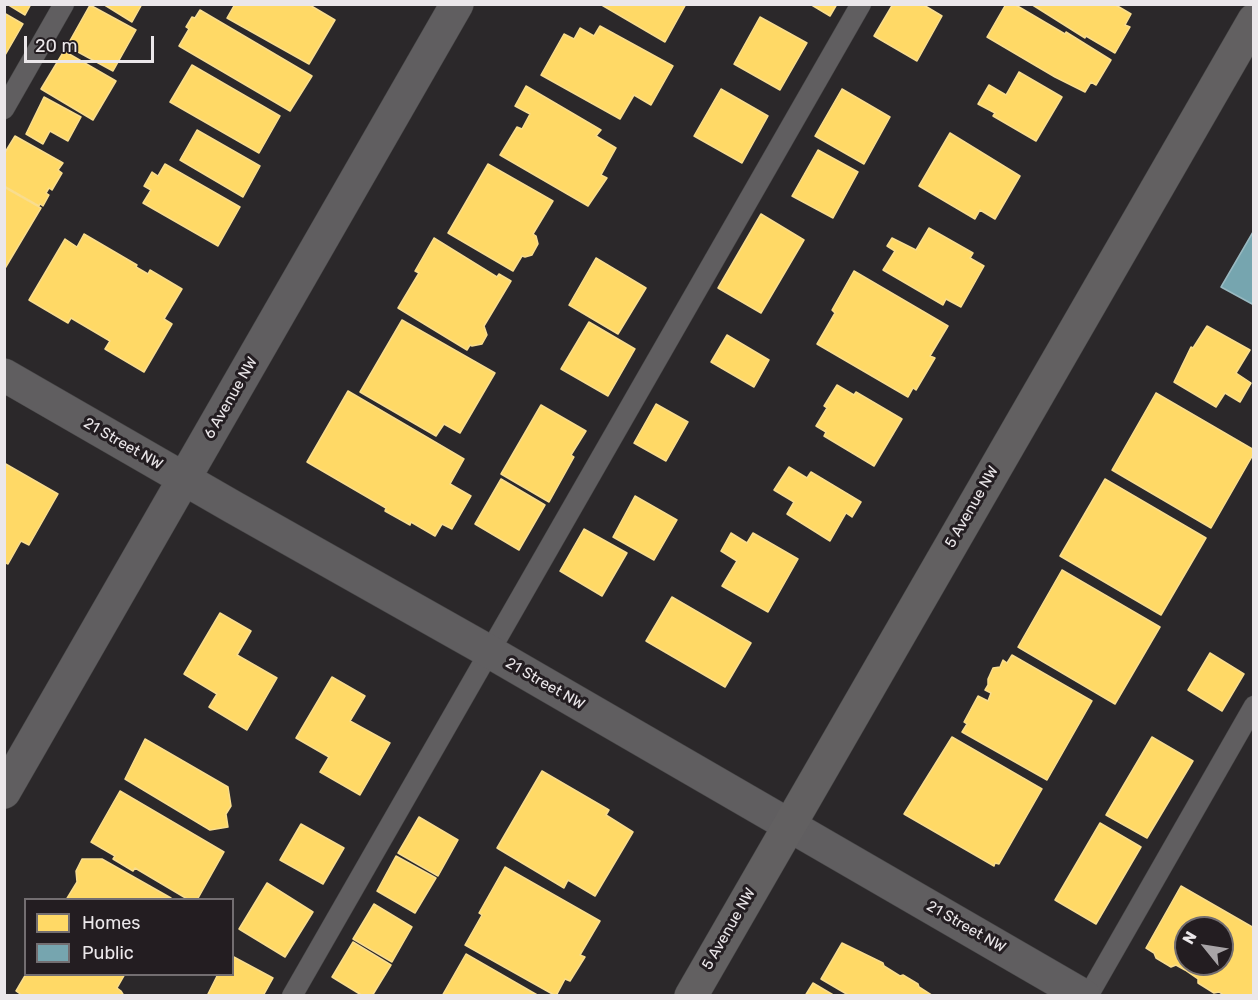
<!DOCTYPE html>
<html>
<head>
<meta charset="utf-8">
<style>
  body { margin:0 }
  #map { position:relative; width:1258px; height:1000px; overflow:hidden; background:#2b282a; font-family:Rubik,sans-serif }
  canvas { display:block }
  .frame { position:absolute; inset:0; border:6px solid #ebe7ea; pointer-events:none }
  .legend { position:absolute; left:24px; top:898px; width:210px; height:78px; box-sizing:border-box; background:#231d21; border:2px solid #736e71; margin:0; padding:8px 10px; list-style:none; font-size:18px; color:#ebe7ea }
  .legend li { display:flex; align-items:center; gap:12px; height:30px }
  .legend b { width:30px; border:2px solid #736e71 }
  .north { position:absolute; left:1174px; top:916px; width:60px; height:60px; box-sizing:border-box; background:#231d21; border:2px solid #736e71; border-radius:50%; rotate:300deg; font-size:16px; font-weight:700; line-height:24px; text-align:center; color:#ebe7ea }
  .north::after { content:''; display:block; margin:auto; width:21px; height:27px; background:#a8a4a7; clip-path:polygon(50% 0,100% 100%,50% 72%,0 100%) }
  .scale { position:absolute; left:24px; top:36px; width:130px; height:27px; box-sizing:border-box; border:3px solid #ebe7ea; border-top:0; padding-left:8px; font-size:18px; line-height:21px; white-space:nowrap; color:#ebe7ea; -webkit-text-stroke:4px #231d21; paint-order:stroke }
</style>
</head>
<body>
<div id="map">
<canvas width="1258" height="1000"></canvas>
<div class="frame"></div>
<ul class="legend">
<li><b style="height:16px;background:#ffd966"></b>Homes</li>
<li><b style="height:16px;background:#76a5af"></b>Public</li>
</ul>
<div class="north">N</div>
<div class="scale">20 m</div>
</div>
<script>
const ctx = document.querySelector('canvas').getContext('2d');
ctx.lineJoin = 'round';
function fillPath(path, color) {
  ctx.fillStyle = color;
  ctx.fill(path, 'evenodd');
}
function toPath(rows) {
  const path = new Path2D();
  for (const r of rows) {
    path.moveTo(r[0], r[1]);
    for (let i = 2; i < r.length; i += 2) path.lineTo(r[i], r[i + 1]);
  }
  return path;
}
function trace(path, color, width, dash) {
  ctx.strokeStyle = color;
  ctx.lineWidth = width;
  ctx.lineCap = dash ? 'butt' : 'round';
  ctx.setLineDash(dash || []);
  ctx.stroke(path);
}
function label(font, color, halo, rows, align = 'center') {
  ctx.font = font + ' Rubik,sans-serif';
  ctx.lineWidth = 6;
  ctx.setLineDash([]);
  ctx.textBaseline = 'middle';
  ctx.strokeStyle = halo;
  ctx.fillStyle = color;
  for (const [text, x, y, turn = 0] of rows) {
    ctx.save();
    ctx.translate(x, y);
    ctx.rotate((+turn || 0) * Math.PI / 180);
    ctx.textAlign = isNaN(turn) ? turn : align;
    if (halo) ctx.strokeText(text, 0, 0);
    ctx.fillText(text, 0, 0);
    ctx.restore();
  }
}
const homes = toPath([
  [7,4,31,4,25,15,7,4],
  [103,4,142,4,132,22,103,4],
  [235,4,308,4,335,20,309,64,227,18,235,4],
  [600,4,686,4,665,42,600,4],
  [810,4,837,4,830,16,810,4],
  [893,4,922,4,942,16,917,61,874,36,893,4],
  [1006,4,1014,4,1065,34,1066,32,1111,60,1096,85,1091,82,1085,92,1055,77,987,37,1006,4],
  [1031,4,1114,4,1131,14,1125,25,1130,27,1115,53,1086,36,1085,38,1031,4],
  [90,5,136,30,113,71,67,46,90,5],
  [200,10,312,76,290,111,179,46,189,29,186,27,192,17,195,18,200,10],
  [4,13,23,24,4,57,4,13],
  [760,17,807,43,780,90,734,64,760,17],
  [600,26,673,66,651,105,634,95,620,119,541,75,564,34,574,39,580,28,594,36,600,26],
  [64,51,116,81,93,120,41,89,64,51],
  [192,65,280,116,259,153,170,102,192,65],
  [1019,72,1062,97,1036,141,993,116,995,113,978,104,989,85,1006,95,1019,72],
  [526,86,601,130,596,136,616,148,601,175,607,178,588,206,500,155,517,127,522,129,530,114,515,106,526,86],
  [721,89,768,116,742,163,694,136,721,89],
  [842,89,890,117,864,164,815,136,842,89],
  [44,97,81,117,68,141,50,131,43,144,26,134,44,97],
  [197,130,260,166,243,197,180,160,197,130],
  [950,133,1020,176,995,219,980,210,975,219,919,186,950,133],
  [15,136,63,163,58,170,62,173,52,190,49,188,46,193,49,195,43,206,40,204,39,206,4,186,4,154,15,136],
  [818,150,858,172,833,218,792,196,818,150],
  [165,164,240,207,218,246,143,203,151,190,144,186,152,172,158,176,165,164],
  [488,164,553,201,533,234,536,236,538,244,532,255,525,257,522,256,513,271,448,233,488,164],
  [4,187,41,208,4,270,4,187],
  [761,214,804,240,761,313,718,288,761,214],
  [929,228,973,253,970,258,984,266,961,307,946,299,943,305,883,270,895,251,887,246,892,238,916,250,929,228],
  [84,234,137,265,136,267,148,274,150,270,182,289,164,319,172,324,144,372,105,349,110,341,71,318,68,323,29,300,65,239,77,247,84,234],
  [434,238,497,277,499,274,511,281,484,326,487,335,482,344,472,346,470,345,467,350,398,308,419,273,415,271,434,238],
  [596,258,646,288,618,334,569,305,596,258],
  [854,271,948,326,930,356,935,358,916,390,913,388,908,397,817,344,835,313,832,310,854,271],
  [402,320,495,373,460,433,444,424,436,436,360,392,402,320],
  [589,322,635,349,608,396,561,369,589,322],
  [1207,326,1250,350,1236,373,1251,383,1240,402,1225,393,1216,407,1174,382,1191,347,1193,348,1207,326],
  [727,335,769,360,754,387,711,362,727,335],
  [837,385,854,395,856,392,902,419,874,466,824,436,826,432,816,426,827,408,824,406,837,385],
  [348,391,464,459,450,484,471,496,452,529,442,524,435,536,411,522,410,525,385,511,386,508,307,462,348,391],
  [1156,393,1254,450,1254,453,1211,528,1112,470,1156,393],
  [656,404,688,422,666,461,634,443,656,404],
  [541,405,586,431,571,455,574,457,549,502,501,474,541,405],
  [4,463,58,494,29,545,21,541,8,564,4,562,4,463],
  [789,467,807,478,811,472,861,502,852,517,846,513,830,541,787,514,794,502,774,490,789,467],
  [501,479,545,505,519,550,475,524,501,479],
  [1105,479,1206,538,1161,615,1060,556,1105,479],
  [635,496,677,520,654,560,613,537,635,496],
  [584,529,627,553,602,596,560,571,584,529],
  [731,533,747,543,753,533,798,559,768,612,722,586,737,561,721,551,731,533],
  [1062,570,1160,627,1115,704,1018,647,1062,570],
  [672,597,751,643,725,687,646,641,672,597],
  [220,613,251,631,237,655,277,678,247,730,209,707,217,694,184,674,220,613],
  [1210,653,1244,674,1222,711,1188,690,1210,653],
  [1012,655,1092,701,1047,780,962,732,967,724,964,722,978,696,988,701,991,693,985,690,988,685,988,679,993,668,1000,667,1003,660,1007,663,1012,655],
  [332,677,365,696,350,721,390,743,360,795,320,772,329,757,296,738,332,677],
  [952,737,1042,789,999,864,995,863,994,866,904,814,952,737],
  [1152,737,1193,761,1147,838,1106,815,1152,737],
  [145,739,228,787,231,806,226,814,228,827,210,830,125,779,145,739],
  [542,771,609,810,606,815,633,832,595,896,568,880,564,888,497,848,542,771],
  [120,791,224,852,197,900,189,900,135,868,133,871,113,859,115,856,91,842,120,791],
  [419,817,458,840,438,876,398,853,419,817],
  [1100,823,1141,847,1096,924,1055,900,1100,823],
  [301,824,344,848,323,884,280,860,301,824],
  [396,856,436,878,415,913,377,891,396,856],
  [82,859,102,859,171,898,66,900,77,882,76,871,82,859],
  [505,867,600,921,580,955,585,957,570,981,565,979,556,996,465,945,482,915,479,913,505,867],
  [267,883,313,912,285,957,239,929,267,883],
  [1181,886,1254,928,1254,996,1225,996,1219,992,1214,993,1198,983,1198,979,1185,970,1176,965,1171,967,1156,958,1154,953,1146,948,1181,886],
  [1186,928,1222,928,1222,964,1186,964,1186,928],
  [374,904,412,927,392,962,353,939,374,904],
  [353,942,391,965,372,996,363,996,332,977,353,942],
  [842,943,883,963,884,966,900,976,903,975,918,984,919,987,933,996,850,996,821,979,842,943],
  [466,954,539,996,442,996,466,954],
  [232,956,273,978,263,996,207,996,218,974,232,974,232,956],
  [26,974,125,974,117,988,121,991,124,996,23,996,16,991,26,974],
  [813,983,835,996,805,996,813,983]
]);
fillPath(homes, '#ffd966');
trace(homes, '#f9dd8e', 1.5);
const public = toPath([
  [1253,232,1254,232,1254,305,1221,287,1253,232]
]);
fillPath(public, '#76a5af');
trace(public, '#99b9c1', 1.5);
const lane = toPath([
  [4,109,64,4],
  [292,996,861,4],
  [1088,996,1254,706]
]);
const street = toPath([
  [4,375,233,507,490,652,1084,996],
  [4,792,457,4]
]);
const secondary = toPath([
  [691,996,1254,20]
]);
trace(lane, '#454445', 21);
trace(street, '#454445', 34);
trace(secondary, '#454445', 34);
trace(lane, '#605e60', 20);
trace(street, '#605e60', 33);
trace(secondary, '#626061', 33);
label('15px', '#ebe7ea', '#231d21', [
  ["6 Avenue NW",231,398,-60],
  ["21 Street NW",123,444,30],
  ["5 Avenue NW",972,507,-60],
  ["21 Street NW",545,684,30],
  ["21 Street NW",966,927,30],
  ["5 Avenue NW",729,929,-60]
]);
</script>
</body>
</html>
